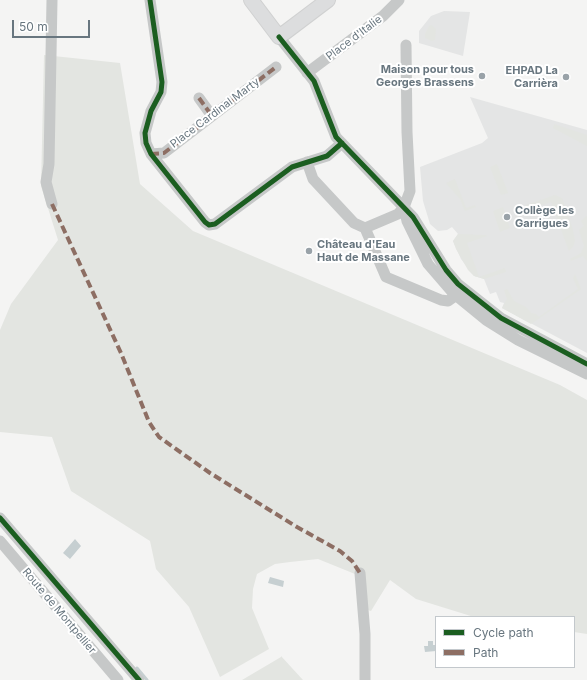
<!DOCTYPE html>
<html>
<head>
<meta charset="utf-8">
<style>
  body { margin:0 }
  #map { position:relative; width:587px; height:680px; overflow:hidden; background:#f4f4f3; font-family:Inter,sans-serif }
  canvas { display:block }
  .legend { position:absolute; left:435px; top:616px; width:140px; height:52px; box-sizing:border-box; background:#fff; border:1px solid #c3c8cc; margin:0; padding:5px 7px; list-style:none; font-size:12px; color:#68767f }
  .legend li { display:flex; align-items:center; gap:8px; height:20px }
  .legend b { width:20px; border:1px solid #c3c8cc }
  .scale { position:absolute; left:12px; top:20px; width:78px; height:18px; box-sizing:border-box; border:2px solid #68767f; border-top:0; padding-left:5px; font-size:12px; line-height:14px; white-space:nowrap; color:#68767f; -webkit-text-stroke:3px #fff; paint-order:stroke }
</style>
</head>
<body>
<div id="map">
<canvas width="587" height="680"></canvas>
<ul class="legend">
<li><b style="height:5px;background:#1b5e20"></b>Cycle path</li>
<li><b style="height:5px;background:#8d6e63"></b>Path</li>
</ul>
<div class="scale">50 m</div>
</div>
<script>
const ctx = document.querySelector('canvas').getContext('2d');
ctx.lineJoin = 'round';
function fillPath(path, color) {
  ctx.fillStyle = color;
  ctx.fill(path, 'evenodd');
}
function toPath(rows) {
  const path = new Path2D();
  for (const r of rows) {
    path.moveTo(r[0], r[1]);
    for (let i = 2; i < r.length; i += 2) path.lineTo(r[i], r[i + 1]);
  }
  return path;
}
function trace(path, color, width, dash) {
  ctx.strokeStyle = color;
  ctx.lineWidth = width;
  ctx.lineCap = dash ? 'butt' : 'round';
  ctx.setLineDash(dash || []);
  ctx.stroke(path);
}
function label(font, color, halo, rows, align = 'center') {
  ctx.font = font + ' Inter,sans-serif';
  ctx.lineWidth = 4;
  ctx.setLineDash([]);
  ctx.textBaseline = 'middle';
  ctx.strokeStyle = halo;
  ctx.fillStyle = color;
  for (const [text, x, y, turn = 0] of rows) {
    ctx.save();
    ctx.translate(x, y);
    ctx.rotate((+turn || 0) * Math.PI / 180);
    ctx.textAlign = isNaN(turn) ? turn : align;
    if (halo) ctx.strokeText(text, 0, 0);
    ctx.fillText(text, 0, 0);
    ctx.restore();
  }
}
fillPath(toPath([
  [444,11,470,12,463,56,419,43,419,31,431,16],
  [470,97,587,130,587,353,502,308,504,303,500,302,496,292,490,294,484,279,474,276,461,259,453,241,458,234,452,227,447,230,438,231,430,224,423,201,420,167,482,143,488,138]
]), '#e4e5e5');
fillPath(toPath([
  [431,25,436,29,435,40,432,41,425,38,425,34,429,26],
  [44,55,120,63,140,184,193,231,560,385,587,400,587,634,574,632,574,617,474,617,416,599,390,580,371,611,358,607,355,574,318,559,290,562,275,564,257,574,253,589,252,608,269,649,220,677,189,607,156,569,150,541,71,491,52,437,0,432,0,330,11,304,58,240,41,186],
  [554,124,587,135,587,146,553,128],
  [497,164,508,193,501,195,490,167],
  [455,179,466,208,475,205,476,207,465,211,460,199,446,183],
  [555,195,562,198,573,230,575,241,573,247,569,251,551,202,528,210,526,205],
  [503,207,510,228,500,232,493,211],
  [587,216,587,261,583,256,571,261,570,259,581,253,584,246,579,230,584,226,581,221],
  [458,234,486,235,487,236,467,243,479,277,505,268,506,272,484,279,474,276,468,270,456,249,453,241],
  [575,274,581,289,531,324,502,308,507,299,504,290,507,289,514,301,526,307,531,313,536,314,539,317,578,289,573,278],
  [281,656,303,680,242,680,281,657]
]), '#e3e5e1');
fillPath(toPath([
  [75,539,81,546,70,559,63,553],
  [270,577,284,581,283,587,268,583],
  [428,641,433,641,433,645,436,645,436,651,425,652,424,646,428,646]
]), '#c6cfd1');
trace(toPath([
  [137,668,147,680]
]), '#c6cfd1', 3);
const major = toPath([
  [251,0,279,37,328,0]
]);
trace(major, '#d0d1d1', 16);
trace(toPath([
  [52,0,49,164,46,182,52,204],
  [150,0,162,82,161,92,151,111,145,133,146,143,151,154,205,222,209,225,215,224,292,167,327,156,342,143],
  [279,37,314,81,336,137,413,217,446,270,458,284,501,318,587,364],
  [406,45,407,132,410,191,404,207,407,221,428,264,453,293,486,320,518,340,587,374],
  [307,73,383,16,399,0],
  [199,98,212,116],
  [151,154,164,153,276,67],
  [307,162,313,179,354,223,365,228,386,277,441,300,448,301,455,296],
  [365,228,398,214,404,207],
  [0,518,139,680],
  [0,541,118,680],
  [360,573,365,634,365,680]
]), '#c6c8c8', 11);
trace(major, '#dcddde', 14);
trace(toPath([
  [199,98,212,116],
  [151,154,164,153,276,67],
  [52,204,121,353,149,422,159,437,210,473,297,527,340,551,352,561,360,573]
]), '#8d6e63', 4, [8, 4]);
trace(toPath([
  [150,0,162,82,161,92,151,111,145,133,146,143,151,154,205,222,209,225,215,224,292,167,327,156,342,143],
  [279,37,314,81,336,137,413,217,446,270,458,284,501,318,587,364],
  [0,518,139,680]
]), '#1b5e20', 5);
for (const [x, y, r, color] of [
  [482,76,4,"#99a2a8"],
  [566,77,4,"#99a2a8"],
  [507,217,4,"#99a2a8"],
  [309,251,4,"#99a2a8"]
]) {
  const dot = new Path2D();
  dot.arc(x, y, r, 0, 2 * Math.PI);
  ctx.fillStyle = color;
  ctx.fill(dot);
  trace(dot, '#fff', 1.5);
}
label('11px', '#68767f', '#fff', [
  ["Place d'Italie",354,38,-37],
  ["Place Cardinal Marty",215,113,-37],
  ["Route de Montpellier",59,611,50]
]);
label('bold 11px', '#68767f', '#fff', [
  ["Maison pour tous",474,70],
  ["Georges Brassens",474,83],
  ["EHPAD La",558,71],
  ["Carrièra",558,84],
  ["Collège les",515,211,"left"],
  ["Garrigues",515,224,"left"],
  ["Château d'Eau",317,245,"left"],
  ["Haut de Massane",317,258,"left"]
], 'right');
</script>
</body>
</html>
